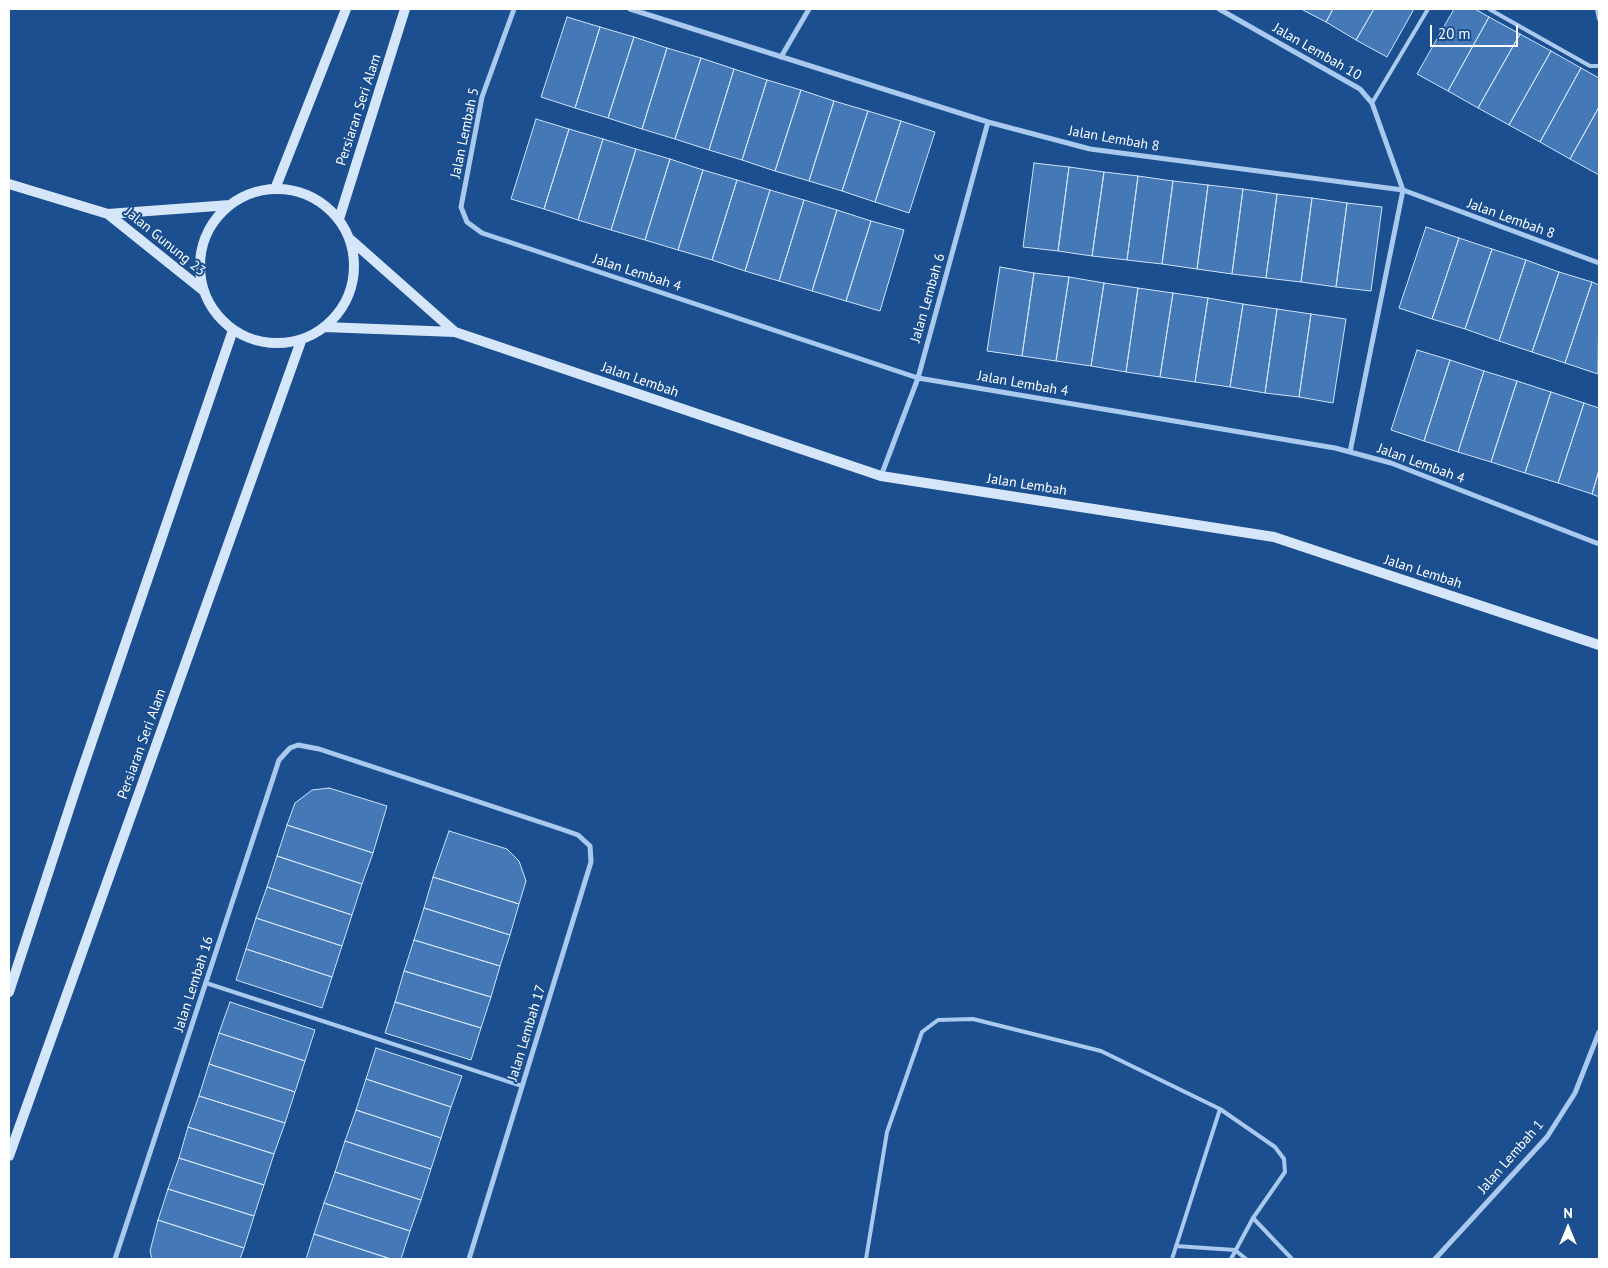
<!DOCTYPE html>
<html>
<head>
<meta charset="utf-8">
<style>
  body { margin:0 }
  #map { position:relative; width:1608px; height:1268px; overflow:hidden; background:#1b4f8f; font-family:"PT Sans",sans-serif }
  canvas { display:block }
  .frame { position:absolute; inset:0; border:10px solid #fff; pointer-events:none }
  .north { position:absolute; left:1543px; top:1203px; width:50px; height:50px; -webkit-text-stroke:4px #1b4f8f; paint-order:stroke; rotate:0deg; font-size:14px; font-weight:700; line-height:20px; text-align:center; color:#fff }
  .north::after { content:''; display:block; margin:auto; width:18px; height:22px; background:#fff; clip-path:polygon(50% 0,100% 100%,50% 72%,0 100%) }
  .scale { position:absolute; left:1430px; top:25px; width:88px; height:22px; box-sizing:border-box; border:2px solid #fff; border-top:0; padding-left:6px; font-size:15px; line-height:18px; white-space:nowrap; color:#fff; -webkit-text-stroke:4px #1b4f8f; paint-order:stroke }
</style>
</head>
<body>
<div id="map">
<canvas width="1608" height="1268"></canvas>
<div class="frame"></div>
<div class="north">N</div>
<div class="scale">20 m</div>
</div>
<script>
const ctx = document.querySelector('canvas').getContext('2d');
ctx.lineJoin = 'round';
function fillPath(path, color) {
  ctx.fillStyle = color;
  ctx.fill(path, 'evenodd');
}
function toPath(rows) {
  const path = new Path2D();
  for (const r of rows) {
    if (r.length === 3) {
      path.moveTo(r[0] + r[2], r[1]);
      path.arc(r[0], r[1], r[2], 0, 2 * Math.PI);
      continue;
    }
    path.moveTo(r[0], r[1]);
    for (let i = 2; i < r.length; i += 2) path.lineTo(r[i], r[i + 1]);
  }
  return path;
}
function trace(path, color, width, dash) {
  ctx.strokeStyle = color;
  ctx.lineWidth = width;
  ctx.lineCap = dash ? 'butt' : 'round';
  ctx.setLineDash(dash || []);
  ctx.stroke(path);
}
function label(font, color, halo, rows, align = 'center') {
  ctx.font = font + ' "PT Sans",sans-serif';
  ctx.lineWidth = 4;
  ctx.setLineDash([]);
  ctx.textBaseline = 'middle';
  ctx.strokeStyle = halo;
  ctx.fillStyle = color;
  for (const [text, x, y, turn = 0] of rows) {
    ctx.save();
    ctx.translate(x, y);
    ctx.rotate((+turn || 0) * Math.PI / 180);
    ctx.textAlign = isNaN(turn) ? turn : align;
    if (halo) ctx.strokeText(text, 0, 0);
    ctx.fillText(text, 0, 0);
    ctx.restore();
  }
}
const building = toPath([
  [1301,9,1333,9,1326,22,1301,9],
  [1333,9,1374,9,1356,40,1326,22,1333,9],
  [1374,9,1414,9,1387,57,1356,40,1374,9],
  [1454,9,1475,9,1489,17,1448,91,1417,74,1454,9],
  [567,17,600,27,575,108,541,97,567,17],
  [1489,17,1520,34,1478,108,1448,91,1489,17],
  [600,27,634,37,608,118,575,108,600,27],
  [1520,34,1551,51,1509,125,1478,108,1520,34],
  [634,37,667,48,642,129,608,118,634,37],
  [667,48,701,58,675,139,642,129,667,48],
  [1551,51,1581,68,1540,142,1509,125,1551,51],
  [701,58,734,69,709,150,675,139,701,58],
  [1581,68,1599,78,1599,107,1570,159,1540,142,1581,68],
  [734,69,767,80,742,160,709,150,734,69],
  [767,80,801,90,775,171,742,160,767,80],
  [801,90,834,101,809,181,775,171,801,90],
  [834,101,868,111,842,191,809,181,834,101],
  [1599,107,1599,175,1570,159,1599,107],
  [868,111,901,121,875,202,842,191,868,111],
  [536,119,569,129,544,209,511,199,536,119],
  [901,121,935,132,909,213,875,202,901,121],
  [569,129,603,139,578,220,544,209,569,129],
  [603,139,636,149,611,230,578,220,603,139],
  [636,149,670,159,645,240,611,230,636,149],
  [670,159,703,170,678,250,645,240,670,159],
  [1034,163,1069,167,1058,251,1023,247,1034,163],
  [1069,167,1104,172,1092,256,1058,251,1069,167],
  [703,170,737,180,712,260,678,250,703,170],
  [1104,172,1138,176,1127,260,1092,256,1104,172],
  [1138,176,1173,181,1162,264,1127,260,1138,176],
  [737,180,770,190,745,271,712,260,737,180],
  [1173,181,1208,185,1197,269,1162,264,1173,181],
  [1208,185,1243,189,1232,274,1197,269,1208,185],
  [1243,189,1277,194,1266,278,1232,274,1243,189],
  [770,190,804,200,779,281,745,271,770,190],
  [1277,194,1312,198,1301,282,1266,278,1277,194],
  [1312,198,1347,203,1336,287,1301,282,1312,198],
  [804,200,837,210,812,291,779,281,804,200],
  [1347,203,1382,207,1371,291,1336,287,1347,203],
  [837,210,871,221,846,301,812,291,837,210],
  [871,221,904,230,880,311,846,301,871,221],
  [1426,227,1459,238,1432,319,1399,308,1426,227],
  [1459,238,1492,249,1465,329,1432,319,1459,238],
  [1492,249,1526,260,1499,341,1465,329,1492,249],
  [1526,260,1559,272,1532,352,1499,341,1526,260],
  [1000,267,1034,273,1022,356,987,351,1000,267],
  [1559,272,1592,282,1565,363,1532,352,1559,272],
  [1034,273,1069,277,1056,361,1022,356,1034,273],
  [1069,277,1104,283,1091,366,1056,361,1069,277],
  [1592,282,1599,285,1598,374,1565,363,1592,282],
  [1104,283,1138,288,1126,372,1091,366,1104,283],
  [1138,288,1173,293,1160,377,1126,372,1138,288],
  [1173,293,1208,298,1195,382,1160,377,1173,293],
  [1208,298,1243,304,1230,387,1195,382,1208,298],
  [1243,304,1277,309,1265,393,1230,387,1243,304],
  [1277,309,1311,314,1299,397,1265,393,1277,309],
  [1311,314,1346,319,1333,403,1299,397,1311,314],
  [1417,350,1450,360,1424,441,1391,430,1417,350],
  [1450,360,1484,371,1458,452,1424,441,1450,360],
  [1484,371,1517,381,1491,462,1458,452,1484,371],
  [1517,381,1551,392,1525,473,1491,462,1517,381],
  [1551,392,1584,403,1558,483,1525,473,1551,392],
  [1584,403,1599,408,1599,470,1592,494,1558,483,1584,403],
  [1599,470,1599,497,1592,494,1599,470],
  [329,788,387,806,373,853,287,825,295,803,312,790,329,788],
  [287,825,373,853,362,884,277,856,287,825],
  [449,831,507,849,519,861,526,881,519,904,433,877,449,831],
  [277,856,362,884,352,915,267,887,277,856],
  [433,877,519,904,510,935,424,908,433,877],
  [267,887,352,915,342,946,256,918,267,887],
  [424,908,510,935,500,966,414,940,424,908],
  [256,918,342,946,332,977,246,949,256,918],
  [414,940,500,966,491,997,404,971,414,940],
  [246,949,332,977,322,1008,236,980,246,949],
  [404,971,491,997,481,1028,395,1002,404,971],
  [230,1002,315,1030,305,1061,219,1033,230,1002],
  [395,1002,481,1028,471,1060,385,1033,395,1002],
  [219,1033,305,1061,295,1092,209,1064,219,1033],
  [376,1048,462,1076,451,1107,366,1079,376,1048],
  [209,1064,295,1092,285,1123,199,1096,209,1064],
  [366,1079,451,1107,441,1138,356,1110,366,1079],
  [199,1096,285,1123,274,1154,188,1127,199,1096],
  [356,1110,441,1138,431,1169,345,1141,356,1110],
  [188,1127,274,1154,264,1185,179,1158,188,1127],
  [345,1141,431,1169,421,1200,335,1172,345,1141],
  [179,1158,264,1185,254,1216,168,1189,179,1158],
  [335,1172,421,1200,410,1231,324,1203,335,1172],
  [168,1189,254,1216,244,1248,158,1220,168,1189],
  [324,1203,410,1231,401,1259,391,1259,314,1234,324,1203],
  [158,1220,244,1248,240,1259,152,1259,150,1251,158,1220],
  [314,1234,391,1259,306,1259,314,1234]
]);
fillPath(building, '#4478b7');
trace(building, '#cfe3fa', 1);
trace(toPath([
  [1489,9,1590,66,1599,66],
  [1597,9,1599,19],
  [1372,103,1428,9],
  [206,983,522,1086],
  [1253,1218,1292,1259],
  [1176,1246,1235,1250,1246,1259],
  [866,1259,887,1132,922,1032,938,1020,973,1019,1101,1051,1220,1109,1275,1147,1284,1159,1285,1172,1253,1218,1231,1259],
  [1172,1259,1220,1109]
]), '#a9c9ee', 4);
trace(toPath([
  [514,9,482,97,461,207,467,222,482,233,918,378,1335,448,1391,463,1599,544],
  [630,9,988,122,1090,149,1403,190,1599,263],
  [1219,9,1360,89,1372,103,1403,190,1350,452],
  [781,57,809,9],
  [881,476,918,378,988,122],
  [115,1259,279,760,290,748,298,745,319,749,561,829,578,835,590,846,591,862,469,1259],
  [1435,1259,1547,1137,1575,1093,1599,1032]
]), '#a9c9ee', 5);
trace(toPath([
  [9,184,108,214,230,205],
  [275,189,346,9],
  [277,266,77],
  [108,214,204,291],
  [339,219,405,9],
  [351,240,455,332],
  [324,327,455,332,881,476,1274,537,1599,645],
  [9,992,79,779,233,330],
  [9,1156,301,341]
]), '#d6e6fa', 10);
label('14px', '#fff', '#1b4f8f', [
  ["Jalan Lembah 10",1317,52,30],
  ["Persiaran Seri Alam",359,110,-72],
  ["Jalan Lembah 5",465,133,-78],
  ["Jalan Lembah 8",1114,139,10],
  ["Jalan Lembah 8",1511,219,20],
  ["Jalan Gunung 23",165,242,39],
  ["Jalan Lembah 4",637,273,18],
  ["Jalan Lembah 6",928,298,-74],
  ["Jalan Lembah",640,380,19],
  ["Jalan Lembah 4",1023,384,10],
  ["Jalan Lembah 4",1421,464,20],
  ["Jalan Lembah",1027,485,9],
  ["Jalan Lembah",1423,572,18],
  ["Persiaran Seri Alam",142,744,-70],
  ["Jalan Lembah 16",194,984,-72],
  ["Jalan Lembah 17",527,1033,-73],
  ["Jalan Lembah 1",1511,1157,-49]
]);
</script>
</body>
</html>
